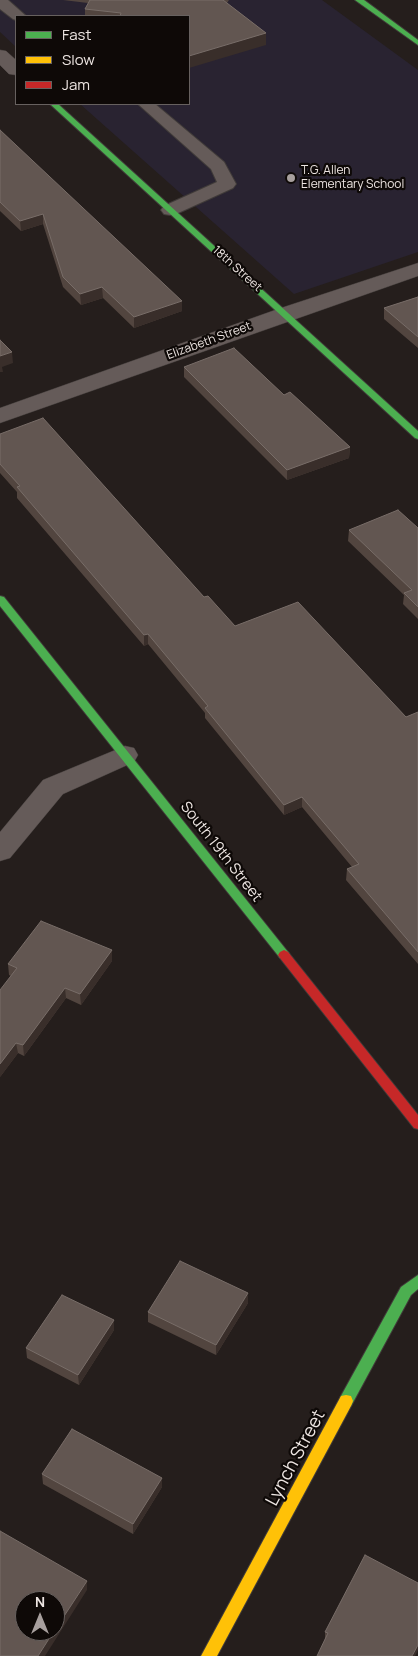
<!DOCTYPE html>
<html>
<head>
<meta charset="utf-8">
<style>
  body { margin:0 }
  #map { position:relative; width:418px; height:1656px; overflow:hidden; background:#251e1c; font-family:Manrope,sans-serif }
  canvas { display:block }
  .legend { position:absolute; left:15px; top:15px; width:175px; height:90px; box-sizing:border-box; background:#0e0907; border:1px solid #67615f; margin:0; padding:6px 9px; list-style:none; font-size:15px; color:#ede5e2 }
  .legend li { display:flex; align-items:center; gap:10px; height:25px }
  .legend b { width:25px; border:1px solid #67615f }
  .north { position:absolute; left:15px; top:1591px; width:50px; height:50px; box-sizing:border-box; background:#0e0907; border:1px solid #67615f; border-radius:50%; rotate:0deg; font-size:14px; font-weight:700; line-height:20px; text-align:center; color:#ede5e2 }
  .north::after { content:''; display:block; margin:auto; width:18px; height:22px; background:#a79f9d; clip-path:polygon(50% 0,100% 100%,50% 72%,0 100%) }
</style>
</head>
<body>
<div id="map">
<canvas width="418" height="1656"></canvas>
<ul class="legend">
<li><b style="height:6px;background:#4caf50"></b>Fast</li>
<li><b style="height:6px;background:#ffc107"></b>Slow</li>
<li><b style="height:6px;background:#c62828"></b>Jam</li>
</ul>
<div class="north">N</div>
</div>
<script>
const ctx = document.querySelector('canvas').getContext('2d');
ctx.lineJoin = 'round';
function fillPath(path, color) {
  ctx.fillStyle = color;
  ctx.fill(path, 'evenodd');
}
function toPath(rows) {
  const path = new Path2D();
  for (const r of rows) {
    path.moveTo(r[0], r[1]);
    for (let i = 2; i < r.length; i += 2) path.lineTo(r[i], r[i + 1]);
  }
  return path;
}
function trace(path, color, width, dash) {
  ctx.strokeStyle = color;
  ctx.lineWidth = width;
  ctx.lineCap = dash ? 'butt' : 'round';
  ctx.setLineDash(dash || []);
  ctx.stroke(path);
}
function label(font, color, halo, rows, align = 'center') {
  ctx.font = font + ' Manrope,sans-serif';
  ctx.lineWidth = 4.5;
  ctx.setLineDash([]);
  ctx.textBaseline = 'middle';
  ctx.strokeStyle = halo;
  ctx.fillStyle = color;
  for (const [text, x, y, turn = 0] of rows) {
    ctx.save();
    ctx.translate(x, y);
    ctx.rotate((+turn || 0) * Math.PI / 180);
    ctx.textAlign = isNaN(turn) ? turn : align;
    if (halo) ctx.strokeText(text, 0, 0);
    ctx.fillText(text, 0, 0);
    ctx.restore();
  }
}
fillPath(toPath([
  [0,0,322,0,418,70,418,252,294,294,80,104,189,104,189,16,16,16,16,47,0,32]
]), '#292331');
const lane = toPath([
  [0,0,8,0,26,16,16,16,16,20,13,19,0,9,0,0],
  [138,104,155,104,224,162,236,184,233,188,176,214,170,215,164,214,161,210,164,206,217,182,211,169,138,104]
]);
const street = toPath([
  [0,50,6,51,16,60,16,75,9,74,0,65,0,50],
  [418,263,418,276,0,423,0,408,278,309,418,263],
  [125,746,134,748,138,755,134,762,63,794,10,858,0,861,0,832,43,780,125,746]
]);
const fast = toPath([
  [355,0,364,0,418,40,418,45,355,0],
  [50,104,58,104,418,431,418,439,415,438,50,104],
  [0,596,4,597,288,952,290,955,288,958,280,958,0,606,0,596],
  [418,1275,418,1289,411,1295,351,1406,346,1407,341,1406,339,1401,341,1396,401,1287,418,1275]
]);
const slow = toPath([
  [346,1395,351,1396,353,1401,351,1406,217,1656,201,1656,341,1396,346,1395]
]);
const jam = toPath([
  [284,950,288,952,418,1115,418,1129,414,1128,280,958,278,955,280,952,284,950]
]);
trace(lane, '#403b39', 2);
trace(street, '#403b39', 1);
trace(fast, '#403b39', 2);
trace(slow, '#403b39', 2);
trace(jam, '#403b39', 2);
fillPath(lane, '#655b59');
fillPath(street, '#655b59');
fillPath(fast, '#4caf50');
fillPath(slow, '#ffc107');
fillPath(jam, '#c62828');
fillPath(toPath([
  [63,0,229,0,227,3,266,33,266,45,189,16,85,16,85,9,88,3],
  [0,130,182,311,134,328,103,298,81,305,63,287,43,224,21,231,0,211],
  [418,297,418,348,384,319,384,308],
  [184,367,284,395,350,447,349,458,287,480,184,377],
  [0,434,204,597,235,626,406,717,418,712,418,964,346,880,347,869,352,867,302,807,284,815,205,718,205,713,148,644,144,646,17,498,17,492,0,473],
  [418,528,418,619,403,604,404,595,348,541,349,530],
  [112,950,112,961,81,1005,66,998,24,1056,18,1053,0,1077,11,976,9,975,8,964],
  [248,1303,216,1355,148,1322,148,1312],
  [114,1320,114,1330,79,1385,27,1358,26,1348],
  [42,1474,162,1487,133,1534,43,1484],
  [325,1632,415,1656,325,1641]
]), '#52453f');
fillPath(toPath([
  [266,33,266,45,189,68,189,56],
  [43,214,43,224,21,231,20,221],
  [102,287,103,298,81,305,80,294],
  [182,301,182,311,134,328,134,317],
  [12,352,13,363,2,367,3,372,0,372,0,356],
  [350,447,349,458,287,480,287,470],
  [148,634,148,644,144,646,144,635],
  [302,797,302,807,284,815,284,805],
  [112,950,112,961,81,1005,80,994],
  [65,988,66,998,24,1056,23,1045],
  [16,1043,18,1053,0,1077,0,1064],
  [248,1293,248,1303,216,1355,216,1345],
  [114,1320,114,1330,79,1385,78,1375],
  [162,1478,162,1487,133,1534,133,1524],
  [87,1581,87,1590,45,1656,38,1656],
  [418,1645,418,1650,415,1656,412,1656]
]), '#392e2a');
const building = toPath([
  [90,0,223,0,266,33,189,56,189,16,120,16,121,13,85,9,90,0],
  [0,130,182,301,134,317,102,287,80,294,63,277,43,214,20,221,0,202,0,130],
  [418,297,418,337,384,308,418,297],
  [0,340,12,352,0,356,0,340],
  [234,348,284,395,290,392,350,447,287,470,184,367,234,348],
  [43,418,204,597,208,596,235,626,298,602,406,717,418,712,418,952,347,869,359,864,302,797,284,805,205,708,208,706,148,634,144,635,17,487,20,486,0,464,0,434,43,418],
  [398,510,418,528,418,607,404,593,412,590,349,530,398,510],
  [41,921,112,950,80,994,65,988,23,1045,16,1043,0,1064,0,990,17,968,8,964,41,921],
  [180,1261,248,1293,216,1345,148,1312,180,1261],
  [62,1295,114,1320,78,1375,26,1348,62,1295],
  [72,1429,162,1478,133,1524,42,1474,72,1429],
  [0,1531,87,1581,55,1630,55,1601,25,1601,25,1631,54,1631,38,1656,0,1656,0,1531],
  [365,1555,418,1583,418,1645,412,1656,317,1656,328,1633,325,1632,365,1555]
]);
fillPath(building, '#625651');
trace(building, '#786d68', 1);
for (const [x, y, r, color] of [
  [291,178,5,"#a79f9d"]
]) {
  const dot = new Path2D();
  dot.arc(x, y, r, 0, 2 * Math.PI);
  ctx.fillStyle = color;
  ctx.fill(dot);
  trace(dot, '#0e0907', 2);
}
label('12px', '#ede5e2', '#0e0907', [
  ["T.G. Allen",301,171],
  ["Elementary School",301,185]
], 'left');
label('12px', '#ede5e2', '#0e0907', [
  ["18th Street",237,269,42],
  ["Elizabeth Street",209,341,-20]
]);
label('15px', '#ede5e2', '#0e0907', [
  ["South 19th Street",221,852,52]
]);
label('18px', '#ede5e2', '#0e0907', [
  ["Lynch Street",296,1458,-62]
]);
</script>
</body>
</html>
